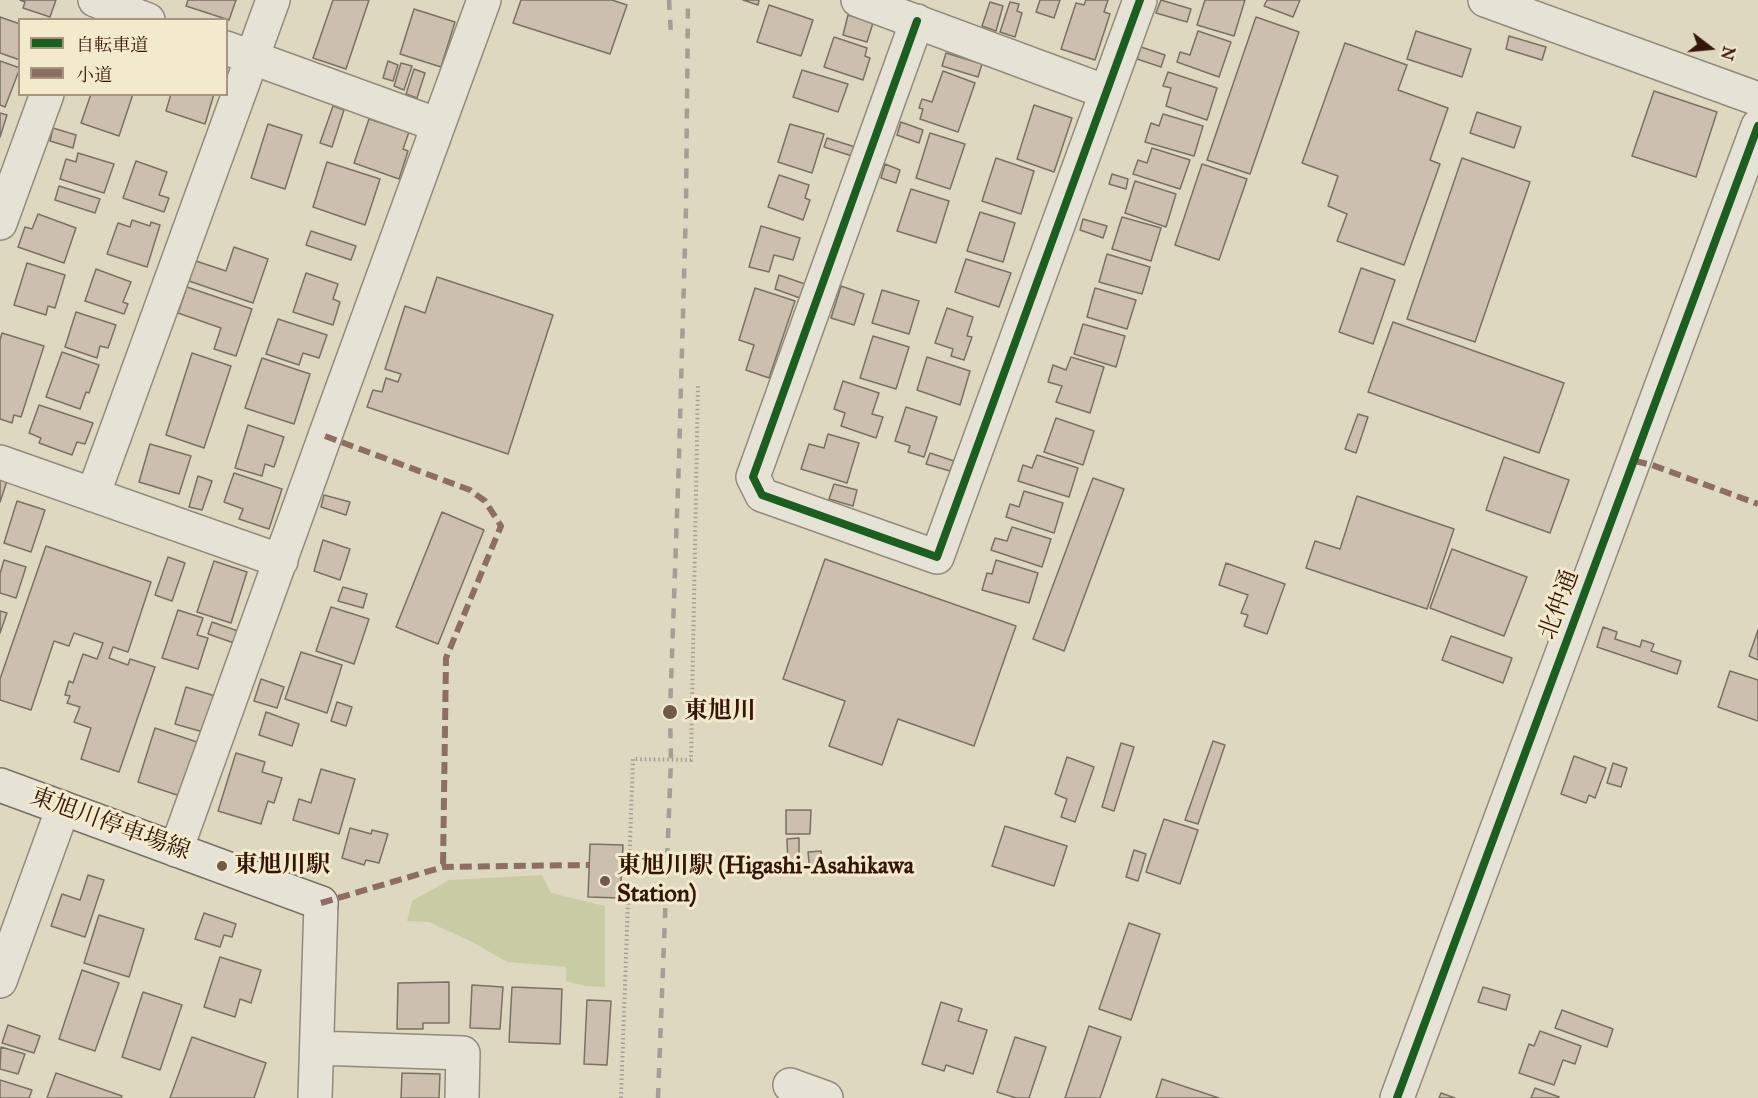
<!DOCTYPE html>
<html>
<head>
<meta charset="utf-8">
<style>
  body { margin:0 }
  #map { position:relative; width:1758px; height:1098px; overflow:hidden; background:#dfd8c0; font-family:"IM FELL Great Primer","Noto Serif JP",serif }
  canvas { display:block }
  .legend { position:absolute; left:18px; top:18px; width:210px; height:78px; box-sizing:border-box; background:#f3eace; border:2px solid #a7957f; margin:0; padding:8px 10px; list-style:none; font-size:18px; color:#341609 }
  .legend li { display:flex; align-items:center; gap:12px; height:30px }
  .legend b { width:30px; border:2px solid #a7957f }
  .north { position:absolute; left:1680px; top:18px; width:60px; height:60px; -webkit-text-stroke:4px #f3eace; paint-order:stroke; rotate:106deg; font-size:16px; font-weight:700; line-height:24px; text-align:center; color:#341609 }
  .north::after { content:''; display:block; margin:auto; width:21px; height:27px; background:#341609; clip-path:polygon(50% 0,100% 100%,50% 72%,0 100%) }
</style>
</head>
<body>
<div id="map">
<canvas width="1758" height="1098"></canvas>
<ul class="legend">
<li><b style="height:8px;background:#1b5e20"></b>自転車道</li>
<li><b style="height:8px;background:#8d6e63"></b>小道</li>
</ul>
<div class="north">N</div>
</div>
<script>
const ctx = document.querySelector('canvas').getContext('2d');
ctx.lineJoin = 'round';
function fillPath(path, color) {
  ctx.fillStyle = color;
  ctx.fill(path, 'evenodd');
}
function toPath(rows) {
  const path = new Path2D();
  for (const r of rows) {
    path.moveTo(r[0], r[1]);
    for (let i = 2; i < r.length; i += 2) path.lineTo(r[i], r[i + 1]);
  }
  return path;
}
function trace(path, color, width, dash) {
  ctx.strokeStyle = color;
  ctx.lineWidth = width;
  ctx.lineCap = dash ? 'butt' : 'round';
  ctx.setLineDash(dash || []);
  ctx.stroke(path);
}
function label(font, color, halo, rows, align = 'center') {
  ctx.font = font + ' "IM FELL Great Primer","Noto Serif JP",serif';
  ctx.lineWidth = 6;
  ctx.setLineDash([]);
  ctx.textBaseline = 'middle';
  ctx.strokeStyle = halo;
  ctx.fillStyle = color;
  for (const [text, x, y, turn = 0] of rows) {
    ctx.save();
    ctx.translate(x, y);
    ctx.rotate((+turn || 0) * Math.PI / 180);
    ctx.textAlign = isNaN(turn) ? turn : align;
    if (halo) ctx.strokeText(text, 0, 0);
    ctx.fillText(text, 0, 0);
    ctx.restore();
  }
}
fillPath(toPath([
  [542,875,551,893,605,906,605,987,584,986,566,981,566,967,507,962,474,943,429,922,407,921,412,901,449,880]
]), '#c9cba4');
const building = toPath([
  [20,0,56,0,50,17,23,8,25,2,20,0],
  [188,0,236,0,229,20,186,6,188,0],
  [333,0,369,0,346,69,313,58,333,0],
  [521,0,612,0,627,5,610,54,513,23,521,0],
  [743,0,759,0,758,5,743,0],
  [1040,0,1060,0,1054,18,1036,12,1040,0],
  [1086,0,1108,0,1104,12,1110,14,1095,60,1061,49,1076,3,1084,5,1086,0],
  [1161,0,1191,9,1187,22,1156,13,1161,0],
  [1205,0,1245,0,1234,36,1197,25,1205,0],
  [1267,0,1300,0,1293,17,1264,6,1267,0],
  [990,2,1003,6,996,31,982,26,990,2],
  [1010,2,1019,4,1017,11,1022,13,1015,37,1000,32,1010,2],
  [769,5,813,20,801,56,757,42,769,5],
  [414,9,455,22,441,67,400,54,414,9],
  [848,15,873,23,867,42,843,35,848,15],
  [0,17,20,24,20,60,0,53,0,17],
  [1256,17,1299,32,1250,174,1207,160,1256,17],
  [1198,31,1231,42,1219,77,1177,62,1180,52,1190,55,1198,31],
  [1416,31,1471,49,1462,77,1407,59,1416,31],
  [1509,36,1546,47,1542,60,1506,49,1509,36],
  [834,37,867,48,865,56,870,58,863,80,824,67,834,37],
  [1345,43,1407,65,1398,90,1448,108,1430,160,1440,164,1404,265,1337,241,1347,214,1328,206,1338,176,1302,163,1345,43],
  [1141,47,1165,55,1161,67,1137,59,1141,47],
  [946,53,982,64,978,77,942,66,946,53],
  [0,61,20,68,5,107,0,105,0,61],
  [388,61,398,65,393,81,383,78,388,61],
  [401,63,412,66,404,90,394,86,401,63],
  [414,69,425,73,417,98,406,94,414,69],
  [802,70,848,84,838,112,793,97,802,70],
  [943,71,975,83,958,132,920,119,923,109,919,108,922,99,932,102,943,71],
  [1168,72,1217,88,1207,120,1166,106,1171,88,1163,86,1168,72],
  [1654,91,1717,112,1696,177,1632,156,1654,91],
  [91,94,133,94,119,136,81,123,91,94],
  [171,94,214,94,205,124,166,111,171,94],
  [1034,105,1072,118,1054,172,1017,159,1034,105],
  [333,106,344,110,332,147,320,143,333,106],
  [1477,112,1521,127,1514,148,1470,133,1477,112],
  [0,113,7,115,0,137,0,113],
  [1163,114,1203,126,1194,156,1145,142,1151,123,1159,126,1163,114],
  [369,119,409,132,403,149,408,151,399,179,354,163,369,119],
  [901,122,923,130,919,143,897,135,901,122],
  [268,124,302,135,285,189,251,178,268,124],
  [790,124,824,134,812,173,778,162,790,124],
  [53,128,76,135,73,148,50,141,53,128],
  [930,133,965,144,950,189,916,178,930,133],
  [827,138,855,147,852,156,824,147,827,138],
  [1152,148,1190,160,1180,189,1133,174,1138,160,1147,163,1152,148],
  [78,153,114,164,104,193,60,179,66,159,76,162,78,153],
  [996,158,1034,171,1021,214,982,201,996,158],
  [1462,158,1530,182,1475,342,1407,319,1462,158],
  [136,161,167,172,159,195,169,198,164,212,123,198,136,161],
  [327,162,380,179,365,225,313,207,327,162],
  [885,164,900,170,896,183,881,178,885,164],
  [1202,164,1247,179,1219,260,1175,245,1202,164],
  [1112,174,1128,179,1126,189,1109,184,1112,174],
  [779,175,809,185,805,198,810,200,803,220,768,207,779,175],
  [1135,181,1176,194,1166,227,1125,213,1135,181],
  [59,186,100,199,95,213,55,200,59,186],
  [911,189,949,201,936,243,897,231,911,189],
  [980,212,1015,223,1003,262,967,251,980,212],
  [38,214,76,228,64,263,18,247,25,227,32,229,38,214],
  [1122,217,1161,228,1151,261,1112,249,1122,217],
  [1083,219,1107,226,1103,238,1080,230,1083,219],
  [132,220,150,226,151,222,160,225,147,267,107,254,118,223,130,227,132,220],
  [761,226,800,238,793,260,774,255,769,272,749,267,761,226],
  [311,231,356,246,351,260,306,245,311,231],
  [234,247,268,259,253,303,189,281,196,261,226,271,234,247],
  [1107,254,1150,267,1142,294,1099,282,1107,254],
  [966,259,1011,273,999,307,955,292,966,259],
  [27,263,65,275,55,308,48,306,46,315,14,305,27,263],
  [1361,268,1395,280,1373,344,1339,332,1361,268],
  [96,269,131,282,123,302,128,304,124,314,85,301,96,269],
  [306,273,338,284,333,299,340,302,333,325,293,312,306,273],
  [779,275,805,284,800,298,775,289,779,275],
  [437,277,553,315,508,454,367,407,373,390,382,392,386,378,398,382,401,374,385,369,405,306,425,313,437,277],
  [841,286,864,294,854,325,831,318,841,286],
  [187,287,252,309,236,356,214,349,221,328,178,313,187,287],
  [755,288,795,301,769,378,746,370,754,345,739,340,755,288],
  [1095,288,1136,300,1127,329,1087,317,1095,288],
  [882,290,919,301,909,334,872,323,882,290],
  [947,308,973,317,967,336,972,337,964,360,951,356,953,349,935,343,947,308],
  [76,312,116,325,108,348,100,346,97,358,65,347,76,312],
  [278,319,327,335,319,358,303,353,299,365,266,354,278,319],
  [1393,322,1564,383,1539,453,1368,392,1393,322],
  [1083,324,1125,336,1116,367,1074,354,1083,324],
  [2,333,44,346,21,417,14,415,12,423,0,419,0,340,2,333],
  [873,336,909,347,896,389,860,378,873,336],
  [62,352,99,365,89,393,86,392,80,409,46,397,62,352],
  [192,353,231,366,204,448,166,435,192,353],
  [927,357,970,371,960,405,917,390,927,357],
  [1071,357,1104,367,1090,413,1056,402,1062,386,1048,382,1053,365,1066,370,1071,357],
  [262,358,310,374,294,424,245,408,262,358],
  [843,381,879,393,872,414,883,417,876,438,841,426,845,413,834,409,843,381],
  [39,405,93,423,85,444,77,442,72,455,39,443,41,438,29,433,39,405],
  [906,407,937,417,924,457,908,452,910,446,895,441,906,407],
  [1358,414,1368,417,1356,453,1345,449,1358,414],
  [1056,418,1094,431,1083,465,1044,452,1056,418],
  [248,425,284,437,274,467,265,464,262,476,235,468,248,425],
  [828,434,859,443,847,483,801,469,809,444,824,448,828,434],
  [150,444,191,456,179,494,139,482,150,444],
  [930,453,954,461,950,471,926,464,930,453],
  [1037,455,1078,468,1069,497,1018,481,1023,465,1032,468,1037,455],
  [1504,457,1569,480,1550,533,1486,510,1504,457],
  [234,473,282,489,269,529,239,519,243,509,224,502,234,473],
  [198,476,212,481,202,510,189,507,198,476],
  [1093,478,1124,489,1064,651,1033,639,1093,478],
  [0,479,7,481,0,502,0,479],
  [834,484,857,490,853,506,829,499,834,484],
  [1024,491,1063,503,1054,533,1006,517,1010,504,1019,507,1024,491],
  [324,495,350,502,346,515,321,507,324,495],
  [1357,496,1454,529,1427,609,1306,568,1315,541,1340,549,1357,496],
  [17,501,45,510,31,552,4,543,17,501],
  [442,512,484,530,438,644,396,627,442,512],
  [1012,527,1051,539,1042,567,991,550,995,538,1007,541,1012,527],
  [323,540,350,549,340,580,314,571,323,540],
  [46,546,151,582,128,652,113,647,109,658,128,665,130,659,155,667,119,772,81,759,91,728,74,722,80,707,67,703,70,696,65,695,69,681,73,683,83,654,97,659,103,643,74,633,69,646,54,641,31,710,0,700,0,679,46,546],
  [1452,549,1527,577,1504,636,1430,608,1452,549],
  [168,557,185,563,172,601,155,595,168,557],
  [825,559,1016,626,974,746,898,719,882,765,829,746,845,701,783,679,825,559],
  [4,560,26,567,16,598,0,593,0,574,4,560],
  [996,560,1038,573,1029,603,982,590,987,573,992,574,996,560],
  [214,561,247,572,231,623,197,612,214,561],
  [1226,563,1285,584,1267,634,1244,626,1248,615,1241,613,1248,595,1219,585,1226,563],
  [343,587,367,594,363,608,338,601,343,587],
  [331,607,369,619,354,664,316,651,331,607],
  [178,610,203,618,197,635,208,638,198,669,162,658,178,610],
  [0,611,7,613,0,633,0,611],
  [212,622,238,631,234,643,208,634,212,622],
  [1603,627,1617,632,1615,639,1640,647,1642,640,1654,644,1651,651,1681,661,1677,674,1597,647,1603,627],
  [1758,630,1758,660,1749,656,1758,630],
  [1451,636,1512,658,1503,683,1442,660,1451,636],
  [301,652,342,665,327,713,285,699,301,652],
  [1730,671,1758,680,1758,721,1718,707,1730,671],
  [261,679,284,687,277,708,254,701,261,679],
  [186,687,215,696,203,732,175,724,186,687],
  [337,702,352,707,346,726,331,721,337,702],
  [266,712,299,724,292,746,259,735,266,712],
  [155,728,197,742,180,796,138,782,155,728],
  [1213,741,1225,745,1198,824,1185,820,1213,741],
  [1121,743,1134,747,1114,811,1102,807,1121,743],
  [236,753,265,762,262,772,282,778,274,803,268,801,261,824,218,811,236,753],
  [1574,756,1606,768,1595,798,1589,795,1586,803,1561,794,1574,756],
  [1067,757,1094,767,1075,822,1061,817,1067,799,1055,794,1067,757],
  [1613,763,1627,768,1621,787,1607,783,1613,763],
  [321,769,355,779,339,834,293,820,299,799,311,803,321,769],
  [786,810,811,810,810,834,786,834,786,810],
  [1164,819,1198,830,1180,884,1146,872,1164,819],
  [1005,826,1067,846,1054,886,992,866,1005,826],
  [350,828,371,834,372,830,388,834,379,863,366,860,364,865,342,858,350,828],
  [799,838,799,865,788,866,787,839,799,838],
  [590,844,623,845,620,898,588,897,590,844],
  [1134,850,1146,854,1138,881,1126,877,1134,850],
  [821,851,823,870,810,872,808,852,821,851],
  [88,875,104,880,85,937,51,926,62,894,80,900,88,875],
  [204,913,236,924,232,937,224,935,220,947,195,939,204,913],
  [99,915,144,929,129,977,84,963,99,915],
  [1129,923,1160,934,1131,1020,1099,1009,1129,923],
  [220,957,261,970,251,1003,240,999,235,1017,204,1007,220,957],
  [82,970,119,983,95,1051,59,1039,82,970],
  [449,982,449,1023,423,1023,423,1029,397,1029,398,983,449,982],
  [472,985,503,987,500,1029,470,1028,472,985],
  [512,987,562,989,560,1044,509,1042,512,987],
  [1483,987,1510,995,1506,1010,1478,1002,1483,987],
  [143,992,182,1005,160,1070,122,1057,143,992],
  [587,1000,611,1001,607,1065,584,1064,587,1000],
  [941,1002,962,1009,958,1021,987,1030,973,1074,946,1065,944,1071,922,1064,941,1002],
  [1562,1010,1613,1029,1607,1047,1555,1028,1562,1010],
  [8,1025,40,1036,34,1053,2,1043,8,1025],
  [1089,1026,1121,1037,1100,1098,1065,1098,1089,1026],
  [1540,1031,1581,1046,1575,1064,1563,1060,1554,1085,1519,1073,1529,1044,1534,1046,1540,1031],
  [192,1037,266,1063,254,1098,170,1098,192,1037],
  [1015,1037,1046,1047,1029,1098,1016,1098,997,1092,1015,1037],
  [1,1047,25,1054,18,1074,0,1069,1,1047],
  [56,1073,122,1096,121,1098,47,1098,56,1073],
  [402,1073,440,1074,439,1098,401,1098,402,1073],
  [1162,1079,1219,1098,1156,1098,1162,1079],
  [0,1080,32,1090,29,1098,0,1098,0,1080],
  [1535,1088,1559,1097,1558,1098,1531,1098,1535,1088],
  [1441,1093,1455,1098,1439,1098,1441,1093]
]);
fillPath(building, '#ccbfad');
trace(building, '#797163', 1.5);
const minor = toPath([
  [95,0,148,20],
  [858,0,1106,92],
  [1485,0,1758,99],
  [917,21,753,477,762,495,937,557,1140,0],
  [226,48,438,125],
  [0,223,47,94],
  [0,462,281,561],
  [93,495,273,0],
  [176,850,325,436,484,0],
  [0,981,63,808],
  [317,1048,463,1053,462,1098],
  [315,1098,321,903]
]);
const tertiary = toPath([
  [790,1085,826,1098],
  [1397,1098,1758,126]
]);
const secondary = toPath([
  [0,785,321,903]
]);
trace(minor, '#928a7b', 36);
trace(tertiary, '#928a7b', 36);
trace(secondary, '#797163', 36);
trace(toPath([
  [621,1098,633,759,691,760,698,384]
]), '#a49e94', 4, [1.5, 3]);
trace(minor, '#e6e2d6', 33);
trace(tertiary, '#e6e2d6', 33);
trace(secondary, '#e6e2d6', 33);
trace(toPath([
  [669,0,671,35],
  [658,1098,671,760,670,712,679,458,686,207,688,0]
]), '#a49e94', 4.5, [10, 10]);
trace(toPath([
  [325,436,470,490,485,501,501,526,446,658,443,867],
  [1635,461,1652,465,1758,504],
  [321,903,443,867,589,865]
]), '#8d6e63', 6, [12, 6]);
trace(toPath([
  [917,21,753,477,762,495,937,557,1140,0],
  [1397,1098,1758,126]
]), '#1b5e20', 8);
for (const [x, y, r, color] of [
  [670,712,8,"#705a49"],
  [222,866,6,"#705a49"],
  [605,881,6,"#705a49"]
]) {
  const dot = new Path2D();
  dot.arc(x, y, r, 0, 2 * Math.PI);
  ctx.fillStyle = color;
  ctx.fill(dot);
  trace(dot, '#f3eace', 2);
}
label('24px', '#341609', '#f3eace', [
  ["北仲通",1560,605,-70],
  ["東旭川停車場線",110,825,20]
]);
label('bold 24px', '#341609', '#f3eace', [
  ["東旭川",684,712],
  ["東旭川駅",234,866],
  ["東旭川駅 (Higashi-Asahikawa",617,867],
  ["Station)",617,895]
], 'left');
</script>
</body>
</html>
